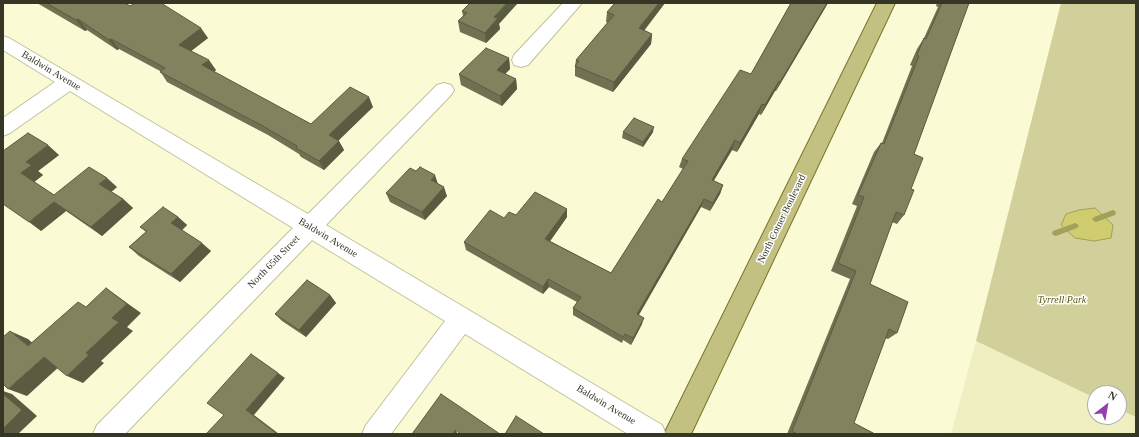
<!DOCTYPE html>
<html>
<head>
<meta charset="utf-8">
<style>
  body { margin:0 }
  #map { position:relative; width:1139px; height:437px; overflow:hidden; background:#fafad4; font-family:"Times New Roman",serif }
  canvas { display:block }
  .frame { position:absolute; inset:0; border:4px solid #363627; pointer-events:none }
  .north { position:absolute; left:1087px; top:385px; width:40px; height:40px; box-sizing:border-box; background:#fff; border:1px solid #afafa9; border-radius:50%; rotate:31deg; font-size:11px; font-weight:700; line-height:16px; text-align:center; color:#363627 }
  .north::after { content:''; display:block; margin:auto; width:14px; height:18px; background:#933fad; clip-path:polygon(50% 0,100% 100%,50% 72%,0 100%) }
</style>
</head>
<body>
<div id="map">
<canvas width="1139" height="437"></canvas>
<div class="frame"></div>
<div class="north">N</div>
</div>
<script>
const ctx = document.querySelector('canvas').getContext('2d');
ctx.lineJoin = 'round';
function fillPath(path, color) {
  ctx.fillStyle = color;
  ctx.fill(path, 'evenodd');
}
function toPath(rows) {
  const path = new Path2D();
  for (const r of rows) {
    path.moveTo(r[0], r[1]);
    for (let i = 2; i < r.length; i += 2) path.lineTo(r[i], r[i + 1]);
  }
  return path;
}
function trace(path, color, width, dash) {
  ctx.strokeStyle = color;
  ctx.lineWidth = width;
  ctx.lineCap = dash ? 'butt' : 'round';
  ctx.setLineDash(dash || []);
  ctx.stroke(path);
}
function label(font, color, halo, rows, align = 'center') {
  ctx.font = font + ' "Times New Roman",serif';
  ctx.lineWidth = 3;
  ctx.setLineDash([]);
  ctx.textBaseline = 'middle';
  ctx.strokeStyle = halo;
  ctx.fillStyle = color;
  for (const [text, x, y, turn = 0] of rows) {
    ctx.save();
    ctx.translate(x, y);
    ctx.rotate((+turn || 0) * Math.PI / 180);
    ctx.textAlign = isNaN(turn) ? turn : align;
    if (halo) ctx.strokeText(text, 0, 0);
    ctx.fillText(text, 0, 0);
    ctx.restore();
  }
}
fillPath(toPath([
  [976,341,1095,398,1095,417,1119,417,1119,409,1136,417,1136,434,951,434]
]), '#efefc2');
fillPath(toPath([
  [1061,3,1136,3,1136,417,1119,409,1119,393,1095,393,1095,398,976,341]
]), '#d1d09b');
const water = toPath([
  [1095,208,1113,225,1111,238,1094,241,1075,238,1061,225,1066,214,1079,210,1095,208]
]);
fillPath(water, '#d0cd71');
trace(water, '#a2a05b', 1);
fillPath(toPath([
  [1113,210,1115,211,1116,213,1115,215,1096,222,1094,221,1092,219,1094,217,1113,210],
  [1075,223,1077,224,1079,226,1077,228,1056,236,1053,235,1052,233,1053,231,1075,223]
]), '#a2a05b');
const minor = toPath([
  [563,3,582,3,528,65,521,67,514,65,512,60,514,55,563,3],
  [3,36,9,38,308,214,437,85,444,83,451,85,454,90,451,95,326,225,662,425,666,434,628,434,465,334,391,434,362,434,366,425,445,321,312,240,125,434,93,434,97,425,293,228,70,91,10,133,3,136,3,118,55,82,3,50,3,36]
]);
const major = toPath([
  [877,3,895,3,691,434,664,434,877,3]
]);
trace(minor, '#c1c19c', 2);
trace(major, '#77752c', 2);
fillPath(minor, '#fff');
fillPath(major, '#c2c182');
fillPath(toPath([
  [37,3,125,3,130,6,208,38,191,51,216,70,214,72,311,124,373,107,338,140,344,150,324,170,301,157,299,154,268,135,167,82,160,71,119,49,117,50,87,30,85,31],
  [615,3,665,3,644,31,652,34,651,44,613,92,575,76,575,66,576,60,608,23,606,22,607,12],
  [791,3,828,3,776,91,775,91,761,115,759,114,737,152,732,150,713,181,723,185,720,194,710,211,701,207,639,315,642,324,631,345,623,340,622,343,573,315,573,308,577,302,549,287,543,294,466,250,464,242,504,218,516,215,567,209,567,217,550,241,611,273,662,202,683,169,679,167,682,159,751,74],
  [937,3,969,3,914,154,911,189,904,215,897,224,892,222,870,284,897,333,888,339,885,338,854,423,875,434,787,434,850,279,831,271,857,206,852,204,874,152,881,143,882,143,912,66,910,65,917,49,924,38,938,7,936,6],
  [462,11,499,24,500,29,486,43,460,32,458,21,463,16],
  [509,58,510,69,505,74,516,79,517,89,502,106,461,85,459,74],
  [623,132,653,132,643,147,622,138],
  [3,151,59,155,38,171,43,175,34,182,54,195,117,187,111,192,123,199,133,208,102,236,66,211,41,231],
  [438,184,447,196,425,220,390,202,386,193],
  [178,217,187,225,182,230,211,251,180,282,139,256,129,247,146,232,140,227],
  [330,295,336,303,306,337,282,321,275,314]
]), '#707052');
fillPath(toPath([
  [507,3,518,3,499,24,500,29,486,43,485,33,494,17],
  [659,3,665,3,637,39,639,28],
  [827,3,828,3,776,91,780,82],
  [78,19,87,30,85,31,76,20],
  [201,28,208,38,186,55,179,45],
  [652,34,651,44,613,92,614,82],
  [111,39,119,49,117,50,109,40],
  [509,58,510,69,498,81,497,70],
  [209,60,216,70,209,75,202,65],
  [516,79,517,89,502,106,500,96],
  [779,81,775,91,761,115,765,105],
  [369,97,373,107,334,145,329,135],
  [762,104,759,114,737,152,740,143],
  [654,127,653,132,643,147,643,142],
  [735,140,732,150,709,189,712,180],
  [339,141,344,150,324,170,319,161],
  [48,145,59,155,38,171,43,175,33,183,21,173,26,162],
  [435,175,438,184,431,180],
  [107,178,117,187,110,193,99,184],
  [723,185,720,194,710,211,713,203],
  [444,187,447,196,425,220,422,212],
  [123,199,133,208,102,236,91,227],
  [704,199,701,207,635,321,637,314],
  [54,202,66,211,41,231,29,222],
  [567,209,567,217,546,247,545,239],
  [178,217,187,225,180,232,171,223],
  [202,243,211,251,180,282,171,274],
  [548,279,549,287,543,294,543,287],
  [106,288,141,313,127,327,133,331,101,361,104,363,83,383,67,376,86,353,112,318],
  [330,295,336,303,306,337,299,330],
  [644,318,642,324,631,345,633,338],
  [10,331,28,339,45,354,28,346],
  [44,357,61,365,27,396,8,389],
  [278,373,285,378,254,415,279,434,277,434,246,410],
  [3,391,12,394,37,416,18,434,3,434],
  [455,430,458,434,453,434]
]), '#5b5b42');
const building = toPath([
  [46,3,125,3,130,6,135,3,161,3,201,28,179,45,209,60,202,65,311,124,350,87,369,97,329,135,339,141,319,161,296,148,297,146,261,125,160,72,165,68,111,39,109,40,78,19,76,20,46,3],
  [470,3,507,3,494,17,498,18,485,33,458,21,467,13,462,11,470,3],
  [615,3,659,3,639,28,652,34,614,82,575,66,579,61,576,60,614,15,607,12,615,3],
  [791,3,827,3,780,82,779,81,765,105,762,104,740,143,735,140,712,180,723,185,713,203,704,199,637,314,644,318,633,338,625,334,623,337,573,308,581,297,548,279,543,287,464,242,490,210,504,218,509,212,516,215,535,192,567,209,545,239,611,273,658,199,662,202,688,161,682,159,740,70,751,74,791,3],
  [942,3,969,3,914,154,923,158,911,189,914,190,904,215,896,212,870,284,908,302,897,333,889,329,854,423,875,434,797,434,792,431,856,271,838,263,864,197,858,195,881,143,884,144,919,56,917,55,924,38,926,39,942,3],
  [486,48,509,58,497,70,516,79,500,96,459,74,486,48],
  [634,118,654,127,643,142,623,132,634,118],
  [28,133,48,145,26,162,32,165,21,173,54,195,89,167,107,178,99,184,123,199,91,227,54,202,29,222,3,204,3,151,28,133],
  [420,167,435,175,431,180,444,187,422,212,386,193,410,168,416,171,420,167],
  [163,207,178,217,171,223,202,243,171,274,129,247,147,231,140,227,163,207],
  [307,280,330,295,299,330,275,314,307,280],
  [106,288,127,304,112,318,119,322,86,353,89,355,67,376,44,357,8,389,3,384,3,337,10,331,28,346,78,302,86,307,106,288],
  [251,354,278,373,246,410,277,434,206,434,224,415,207,403,251,354],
  [3,394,22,410,3,429,3,394],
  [441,394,500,434,461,434,455,430,453,434,412,434,441,394],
  [516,416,544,434,505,434,516,416]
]);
fillPath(building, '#82825f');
trace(building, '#5b5b42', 1);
label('10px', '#363627', '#fff', [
  ["Baldwin Avenue",51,71,31],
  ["North Cotner Boulevard",782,219,-64],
  ["Baldwin Avenue",328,238,31],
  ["North 65th Street",274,262,-46],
  ["Baldwin Avenue",606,405,31]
]);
label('italic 10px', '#5b5814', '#fff', [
  ["Tyrrell Park",1062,300]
]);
</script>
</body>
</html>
